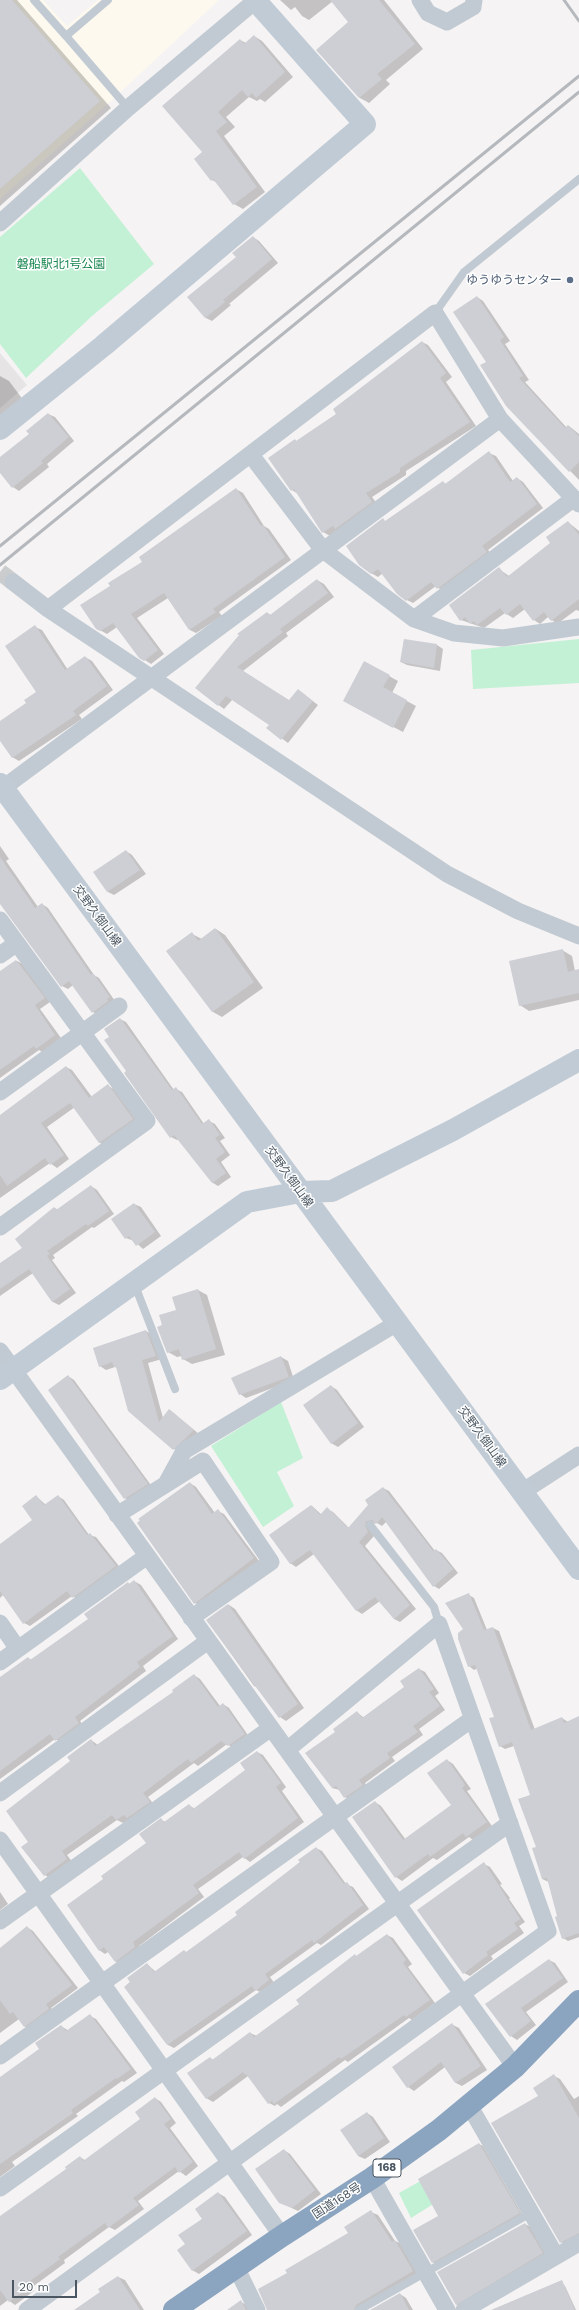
<!DOCTYPE html>
<html>
<head>
<meta charset="utf-8">
<style>
  body { margin:0 }
  #map { position:relative; width:579px; height:2310px; overflow:hidden; background:#f5f3f3; font-family:"Work Sans",sans-serif }
  canvas { display:block }
  .scale { position:absolute; left:12px; top:2280px; width:65px; height:18px; box-sizing:border-box; border:2px solid #4a5661; border-top:0; padding-left:5px; font-size:12px; line-height:14px; white-space:nowrap; color:#4a5661; -webkit-text-stroke:3px #fff; paint-order:stroke }
</style>
</head>
<body>
<div id="map">
<canvas width="579" height="2310"></canvas>
<div class="scale">20 m</div>
</div>
<script>
const ctx = document.querySelector('canvas').getContext('2d');
ctx.lineJoin = 'round';
function fillPath(path, color) {
  ctx.fillStyle = color;
  ctx.fill(path, 'evenodd');
}
function toPath(rows) {
  const path = new Path2D();
  for (const r of rows) {
    path.moveTo(r[0], r[1]);
    for (let i = 2; i < r.length; i += 2) path.lineTo(r[i], r[i + 1]);
  }
  return path;
}
function trace(path, color, width, dash) {
  ctx.strokeStyle = color;
  ctx.lineWidth = width;
  ctx.lineCap = dash ? 'butt' : 'round';
  ctx.setLineDash(dash || []);
  ctx.stroke(path);
}
function label(font, color, halo, rows, align = 'center') {
  ctx.font = font + ' "Work Sans","Noto Sans JP",sans-serif';
  ctx.lineWidth = 3;
  ctx.setLineDash([]);
  ctx.textBaseline = 'middle';
  ctx.strokeStyle = halo;
  ctx.fillStyle = color;
  for (const [text, x, y, turn = 0] of rows) {
    ctx.save();
    ctx.translate(x, y);
    ctx.rotate((+turn || 0) * Math.PI / 180);
    ctx.textAlign = isNaN(turn) ? turn : align;
    if (halo) ctx.strokeText(text, 0, 0);
    ctx.fillText(text, 0, 0);
    ctx.restore();
  }
}
fillPath(toPath([
  [0,0,43,0,67,26,98,0,219,0,111,101,0,199]
]), '#fdf9ef');
fillPath(toPath([
  [0,353,27,385,0,408]
]), '#e6e4e5');
fillPath(toPath([
  [80,168,154,264,92,316,26,378,0,344,0,237],
  [579,639,579,683,473,689,471,650],
  [281,1402,303,1458,277,1472,294,1506,263,1527,211,1446],
  [424,2179,435,2203,411,2218,399,2193]
]), '#c3f1d5');
fillPath(toPath([
  [0,0,17,0,111,108,0,206],
  [280,0,331,0,333,1,309,20,302,16,295,7,291,10],
  [349,0,384,0,423,49,386,80,390,84,369,103,360,98,318,50,349,22],
  [254,36,262,41,293,77,265,102,260,99,257,101,249,97,226,117,235,127,224,136,265,192,243,209,234,204,219,184,212,180,203,153,240,40,246,43],
  [253,237,259,241,278,263,229,304,231,305,212,321,206,318,188,297,238,257],
  [477,297,483,301,510,341,505,344,529,380,525,382,567,428,569,426,579,434,579,480,507,406,487,362],
  [422,342,428,345,452,377,446,382,476,426,406,471,406,475,372,497,378,505,330,536,323,532,298,494,292,490,295,440,298,442,337,414],
  [0,376,9,381,24,401,0,420],
  [48,414,55,417,74,441,47,464,49,467,19,491,13,487,0,471,0,458,30,434],
  [489,453,496,456,513,481,517,478,523,482,543,508,488,550,492,555,444,592,436,586,413,603,407,600,383,573,378,577,371,573,383,520,386,522,443,482,446,484],
  [236,489,243,493,264,526,269,529,291,560,219,612,222,616,196,633,190,630,168,598,137,618,164,654,151,664,140,657,117,627,107,634,96,628,111,586],
  [568,522,579,531,579,611,576,610,557,624,548,617,540,624,534,620,525,609,513,618,505,613,484,628,461,620,499,569,509,576,552,543],
  [317,580,324,584,334,597,286,633,288,636,243,671,289,701,298,690,318,705,288,743,268,728,271,724,233,699,224,709,196,688,267,613,271,615],
  [35,627,42,630,68,670,85,657,92,661,113,690,79,715,82,719,19,761,12,757,0,739,0,722,27,703,37,692],
  [404,640,437,645,443,649,440,671,407,665,401,662],
  [389,676,398,681,392,693,416,706,403,732,353,706],
  [0,846,9,859,6,861,38,907,42,904,48,908,94,975,99,978,115,1001,99,1016,93,1012,73,985,68,989,62,986,0,901],
  [126,851,132,855,146,874,114,895,108,892,95,872],
  [216,929,225,935,263,988,222,1017,213,1012,167,952,192,934,202,939],
  [562,950,572,956,575,971,579,970,579,1000,529,1011,520,1005],
  [17,961,23,964,50,1002,40,1009,61,1038,42,1052,39,1050,0,1078,0,972],
  [120,1019,126,1022,174,1090,176,1089,182,1092,204,1124,209,1121,215,1124,225,1138,220,1141,230,1155,221,1162,231,1177,218,1186,213,1183,179,1139,177,1140,171,1137,127,1071,111,1037],
  [66,1067,72,1070,92,1097,108,1086,114,1089,138,1122,106,1146,100,1143,75,1107,47,1127,69,1159,57,1168,50,1163,0,1198,0,1121],
  [91,1186,97,1190,114,1214,94,1228,92,1227,53,1255,55,1258,52,1260,76,1293,59,1305,53,1302,33,1273,0,1296,0,1265,23,1248,55,1208,58,1210],
  [134,1204,141,1207,161,1236,143,1249,134,1241,126,1238],
  [198,1290,207,1295,225,1355,192,1364,183,1359,182,1356,177,1357,168,1352,163,1326],
  [146,1331,153,1335,162,1359,148,1363,163,1418,170,1410,199,1434,180,1452,174,1449,117,1368,115,1367,106,1370,100,1366],
  [281,1357,288,1361,294,1380,246,1398,240,1394],
  [68,1376,74,1380,153,1488,131,1502,125,1498],
  [331,1386,337,1390,364,1427,338,1447,331,1443],
  [190,1483,196,1487,215,1513,218,1511,224,1514,259,1561,201,1606,195,1603],
  [383,1488,389,1491,435,1551,436,1550,442,1553,458,1573,439,1589,434,1586,387,1521,382,1526,377,1523,372,1524,374,1536,365,1546,416,1609,400,1622,394,1619,380,1601,362,1614,356,1610,314,1554,296,1567,290,1563,312,1506,322,1515,327,1509,333,1512,349,1528],
  [36,1496,46,1505,58,1496,64,1500,89,1535,96,1537,122,1570,79,1600,72,1596,30,1626,24,1623,3,1595,0,1598,0,1548,34,1521],
  [134,1581,141,1585,178,1639,143,1666,146,1671,80,1721,85,1727,62,1743,55,1739,0,1779,0,1685,28,1658,32,1660,89,1619,128,1583,130,1584],
  [469,1595,474,1598,487,1630,493,1628,499,1631,535,1730,562,1718,568,1722,579,1721,579,1937,568,1941,563,1938,549,1882,542,1879,531,1796,514,1746,505,1749,500,1746,495,1717,478,1668,474,1670,469,1666,464,1629],
  [229,1605,235,1609,304,1708,286,1721,280,1717,259,1688,254,1686,207,1620],
  [419,1669,425,1672,439,1693,435,1696,445,1710,419,1729,423,1735,392,1757,395,1761,365,1783,368,1788,351,1801,345,1797,340,1790,332,1788,336,1732,357,1712,364,1718,406,1687],
  [194,1675,200,1679,220,1706,223,1704,229,1708,250,1738,235,1749,227,1744,198,1766,194,1763,148,1797,155,1806,123,1823,117,1820,67,1855,73,1863,51,1879,45,1875,29,1842,71,1761,91,1740,98,1745,175,1692],
  [257,1752,263,1755,286,1787,282,1791,304,1822,250,1862,243,1857,198,1889,204,1897,139,1946,141,1951,122,1965,115,1961,108,1952,105,1954,99,1950,104,1879,148,1843,161,1820,166,1822,189,1805,195,1809,247,1770],
  [447,1760,453,1764,471,1789,467,1791,492,1826,473,1840,469,1837,437,1860,433,1858,402,1881,396,1877,375,1802,381,1806,406,1840,453,1806],
  [316,1848,322,1851,346,1884,353,1887,369,1909,321,1945,317,1943,270,1977,275,1984,262,1993,256,1990,174,2048,168,2045,125,1987,147,1964,156,1972,187,1953,239,1915],
  [484,1864,490,1867,502,1884,500,1885,510,1898,509,1899,525,1922,519,1926,524,1933,491,1956,493,1959,470,1976,464,1973],
  [0,1892,8,1904,0,1910],
  [27,1927,33,1931,78,1988,51,2008,55,2012,31,2030,24,2026,19,2019,0,2033,0,1949],
  [387,1935,393,1938,412,1964,408,1967,435,2003,412,2020,409,2018,348,2062,345,2060,281,2107,277,2104,275,2106,269,2103,248,2076,213,2102,206,2098,210,2058,214,2060,250,2033,257,2036,301,2004,355,1955,357,1957],
  [549,1960,555,1963,568,1982,526,2012,536,2025,517,2040,511,2036,486,2004],
  [90,2016,96,2019,137,2073,124,2082,122,2081,76,2114,78,2116,12,2162,15,2166,0,2177,0,2079,41,2049,61,2026,69,2031],
  [453,2025,459,2028,487,2070,462,2086,456,2083,445,2067,414,2091,408,2087],
  [554,2076,560,2079,574,2099,579,2096,579,2240,567,2246,561,2242,540,2096],
  [155,2098,161,2102,176,2123,170,2128,198,2166,186,2176,179,2171,138,2201,144,2209,115,2230,109,2227,64,2260,65,2263,31,2288,34,2291,15,2305,8,2300,0,2306,0,2218,67,2169,80,2157,86,2161,141,2120],
  [367,2113,373,2117,390,2142,365,2159,358,2156],
  [479,2144,483,2146,523,2216,437,2264,432,2262,440,2216],
  [284,2150,290,2154,321,2194,298,2211,279,2202],
  [218,2193,225,2197,252,2235,199,2274,192,2270,186,2244],
  [371,2212,378,2215,395,2241,402,2244,419,2274,362,2310,268,2310,289,2273,349,2234],
  [525,2224,531,2227,548,2256,462,2307,456,2304],
  [118,2277,125,2280,144,2310,76,2310,101,2292],
  [559,2282,565,2286,576,2310,492,2310],
  [400,2294,406,2298,413,2310,372,2310],
  [241,2302,247,2305,250,2310,228,2310]
]), '#0003');
fillPath(toPath([
  [0,0,12,0,100,101,0,189],
  [330,0,379,0,415,44,377,74,382,79,359,98,316,50,348,22],
  [254,35,285,72,256,98,252,93,248,97,242,90,218,112,227,122,216,131,257,187,233,205,213,179,211,181,194,159,202,152,162,106,240,39,244,44],
  [253,236,272,259,223,300,225,302,205,318,187,297,236,257,232,253],
  [477,296,504,337,500,340,523,376,519,378,565,428,568,425,579,436,579,462,569,472,506,406,480,365,486,362,453,312],
  [422,341,446,373,440,378,470,422,400,468,400,472,366,493,372,502,335,529,333,526,322,533,294,489,291,491,268,458,295,439,296,441,336,414,333,409],
  [48,413,69,437,41,461,43,463,12,488,0,473,0,457,29,434,26,431],
  [489,451,510,482,517,477,537,504,482,546,487,552,437,589,431,582,406,601,397,594,378,569,371,574,359,565,346,546,383,518,385,521,443,481,445,484],
  [236,488,261,526,263,525,285,557,213,609,216,612,189,630,164,593,131,614,158,650,144,661,139,658,113,623,100,631,96,629,80,605,110,586,108,583,142,562,139,557],
  [568,521,579,535,579,599,551,621,544,612,533,621,520,604,506,615,500,608,477,625,474,621,470,624,465,617,460,621,449,605,499,567,507,577,550,543,546,537],
  [317,579,328,593,280,629,283,632,237,667,289,700,298,689,313,701,281,740,266,728,269,725,226,696,218,706,195,688,239,635,237,634,267,612,270,615],
  [35,625,65,670,85,656,107,686,73,711,76,715,12,758,0,741,0,721,26,703,24,700,36,692,5,646],
  [404,639,437,644,434,668,400,662],
  [364,661,390,675,383,687,407,700,393,728,343,701],
  [126,850,140,870,107,892,93,872],
  [0,857,35,908,42,903,91,975,93,973,110,997,107,999,108,1001,92,1013,69,981,61,987,0,904],
  [215,928,254,982,212,1012,166,951,192,932,198,941],
  [563,949,568,972,579,969,579,993,519,1006,509,961],
  [16,960,45,998,35,1005,55,1035,36,1049,34,1046,0,1070,0,971],
  [120,1018,172,1090,176,1087,202,1124,209,1119,220,1135,215,1138,225,1152,216,1159,226,1173,212,1183,174,1135,170,1138,124,1073,126,1071,104,1040,109,1037,104,1029],
  [66,1066,89,1098,108,1084,133,1119,99,1143,70,1103,41,1123,64,1155,50,1165,45,1158,7,1186,0,1175,0,1115],
  [91,1185,109,1211,88,1226,86,1224,47,1251,50,1254,47,1256,70,1289,52,1302,29,1269,0,1289,0,1263,22,1248,15,1239,54,1207,56,1210],
  [134,1203,155,1232,136,1246,129,1236,125,1239,111,1219],
  [198,1289,216,1349,182,1360,179,1349,167,1353,157,1327,162,1325,159,1315,176,1310,172,1297],
  [146,1330,156,1356,142,1360,159,1422,169,1409,194,1430,173,1450,128,1411,116,1367,114,1367,112,1362,99,1367,93,1348],
  [281,1356,289,1377,239,1395,231,1378],
  [68,1375,148,1484,124,1499,48,1390],
  [331,1385,358,1423,331,1444,303,1405],
  [190,1482,212,1514,218,1509,254,1558,194,1604,137,1523,140,1520,138,1519],
  [383,1487,433,1551,436,1549,453,1569,433,1587,382,1517,376,1524,372,1520,366,1521,365,1526,368,1532,359,1542,410,1605,394,1619,375,1597,356,1611,310,1550,290,1564,269,1535,311,1505,320,1515,327,1507,348,1528,368,1505,365,1500],
  [36,1495,44,1505,58,1495,87,1535,90,1533,116,1566,72,1598,67,1591,23,1624,0,1591,0,1544,32,1520,22,1506],
  [134,1580,173,1636,137,1662,140,1667,75,1717,79,1723,55,1741,50,1734,0,1771,0,1677,28,1657,30,1660,88,1619,84,1614,128,1582,129,1584],
  [469,1593,484,1630,493,1627,531,1730,562,1717,564,1723,579,1716,579,1933,562,1939,555,1917,557,1916,547,1878,542,1879,532,1848,536,1847,518,1799,530,1795,512,1742,499,1747,489,1718,494,1717,475,1665,468,1667,458,1639,458,1633,463,1629,445,1603],
  [228,1604,298,1704,279,1718,206,1620],
  [419,1668,434,1689,429,1692,440,1706,413,1726,418,1732,387,1753,390,1758,359,1780,363,1785,344,1798,336,1786,332,1788,305,1753,335,1732,333,1729,357,1711,362,1718,404,1687,400,1681],
  [194,1674,218,1707,223,1703,245,1734,228,1746,221,1741,191,1763,188,1759,143,1793,150,1802,127,1818,124,1815,116,1820,112,1815,62,1851,67,1859,44,1876,21,1847,28,1842,6,1811,70,1761,67,1757,91,1739,95,1746,173,1692,172,1690],
  [257,1751,281,1783,276,1787,298,1818,244,1859,239,1852,193,1885,199,1893,133,1942,135,1947,115,1962,104,1947,99,1951,67,1905,103,1879,101,1876,146,1843,139,1834,161,1818,164,1822,189,1804,193,1809,245,1770,240,1763],
  [447,1759,465,1785,462,1788,487,1822,466,1837,463,1833,430,1857,428,1854,395,1878,352,1817,375,1801,403,1840,451,1805,427,1773],
  [316,1847,344,1884,347,1882,363,1905,314,1943,312,1940,265,1974,269,1980,255,1991,252,1986,167,2045,124,1987,130,1982,127,1978,147,1963,154,1972,184,1950,186,1952,237,1915,235,1912,300,1862,298,1860],
  [484,1862,520,1919,514,1923,518,1929,486,1952,488,1955,463,1974,417,1910],
  [27,1926,72,1985,46,2004,49,2009,24,2027,13,2012,10,2014,0,2000,0,1948],
  [387,1934,406,1960,403,1963,430,2000,406,2017,404,2015,341,2059,339,2057,274,2104,272,2101,268,2104,246,2074,245,2075,243,2072,206,2099,187,2073,210,2057,212,2060,250,2032,254,2037,299,2004,296,2000,355,1954,356,1956],
  [549,1959,563,1978,521,2008,531,2021,510,2037,485,2004],
  [90,2014,131,2069,117,2079,116,2078,71,2110,73,2113,0,2164,0,2077,39,2049,35,2043,61,2025,66,2031],
  [452,2023,481,2066,455,2083,441,2062,407,2088,392,2067],
  [554,2074,579,2118,579,2233,560,2243,491,2123,538,2096,533,2088],
  [155,2097,171,2119,164,2124,193,2162,179,2173,175,2167,133,2198,139,2205,108,2228,105,2223,58,2257,60,2259,26,2284,28,2288,9,2302,0,2290,0,2216,66,2169,65,2167,80,2156,83,2161,140,2119,135,2112],
  [367,2112,384,2138,358,2156,340,2130],
  [479,2143,520,2213,432,2263,413,2230,438,2216,418,2179],
  [284,2149,315,2190,292,2208,279,2203,255,2169],
  [218,2192,247,2231,192,2271,177,2250,185,2244,178,2235,202,2219,195,2209],
  [371,2210,392,2242,395,2240,413,2271,356,2305,354,2310,267,2310,258,2289,287,2273,285,2270,348,2233,344,2227],
  [525,2223,543,2253,456,2305,437,2272],
  [118,2276,140,2310,74,2310,100,2292,98,2289],
  [562,2280,575,2310,491,2310],
  [400,2293,409,2310,370,2310],
  [241,2300,246,2310,227,2310]
]), '#cdcfd5');
trace(toPath([
  [0,572,13,582]
]), '#caccce', 17, [17, 8]);
trace(toPath([
  [34,0,66,36,108,0],
  [66,36,128,108],
  [435,313,464,272,579,179],
  [134,1283,175,1389],
  [370,1525,434,1607,439,1624],
  [359,2310,531,2213]
]), '#c1cad2', 8);
trace(toPath([
  [420,0,428,13,447,22,473,7,474,0],
  [0,223,128,108,255,1],
  [251,455,323,550,414,619,454,633,503,638,579,627],
  [13,582,48,609,447,874,518,911,579,936],
  [48,609,435,313,500,419,579,504],
  [414,619,573,499],
  [3,788,500,419],
  [0,920,147,1121,0,1227],
  [0,955,17,943],
  [0,1092,119,1006],
  [0,1351,515,2067],
  [167,1482,184,1451,397,1323],
  [522,1492,579,1455],
  [117,1515,203,1461,271,1562,191,1618],
  [0,1623,18,1649],
  [0,1662,147,1556],
  [0,1793,208,1641],
  [0,1840,282,2236],
  [0,1921,271,1728],
  [0,2056,472,1719],
  [469,2105,556,2256],
  [372,2178,447,2310],
  [0,2188,510,1823],
  [237,2269,257,2310],
  [27,2310,548,1931,439,1624,287,1750],
  [464,2310,579,2243]
]), '#c1cad2', 17);
trace(toPath([
  [0,429,103,346,365,124,255,0],
  [0,784,579,1569],
  [0,1379,247,1202,300,1192,332,1191,453,1130,579,1060]
]), '#c1cbd6', 22);
trace(toPath([
  [174,2310,282,2236,372,2178,439,2130,515,2067,579,2001]
]), '#8ba5c1', 22);
trace(toPath([
  [564,0,579,21],
  [0,546,579,76],
  [0,565,579,92]
]), '#b5b8bd', 3);
for (const [x, y, r, color] of [
  [570,280,4,"#5c6f8a"]
]) {
  const dot = new Path2D();
  dot.arc(x, y, r, 0, 2 * Math.PI);
  ctx.fillStyle = color;
  ctx.fill(dot);
  trace(dot, '#fff', 1.5);
}
for (const [x, y, w] of [
  [387,2168,28]
]) {
  const box = new Path2D();
  box.roundRect(x - w / 2, y - 9, w, 18, 3);
  ctx.fillStyle = '#fff';
  ctx.fill(box);
  trace(box, '#4a5661', 1);
}
label('bold 11px', '#4a5661', null, [
  ["168",387,2168]
]);
label('12px', '#17864f', '#fff', [
  ["磐船駅北1号公園",61,264]
]);
label('12px', '#4e5e75', '#fff', [
  ["ゆうゆうセンター",562,280]
], 'right');
label('12px', '#4a5661', '#fff', [
  ["交野久御山線",97,916,54],
  ["交野久御山線",289,1177,54],
  ["交野久御山線",482,1437,54],
  ["国道168号",337,2201,-33]
]);
</script>
</body>
</html>
